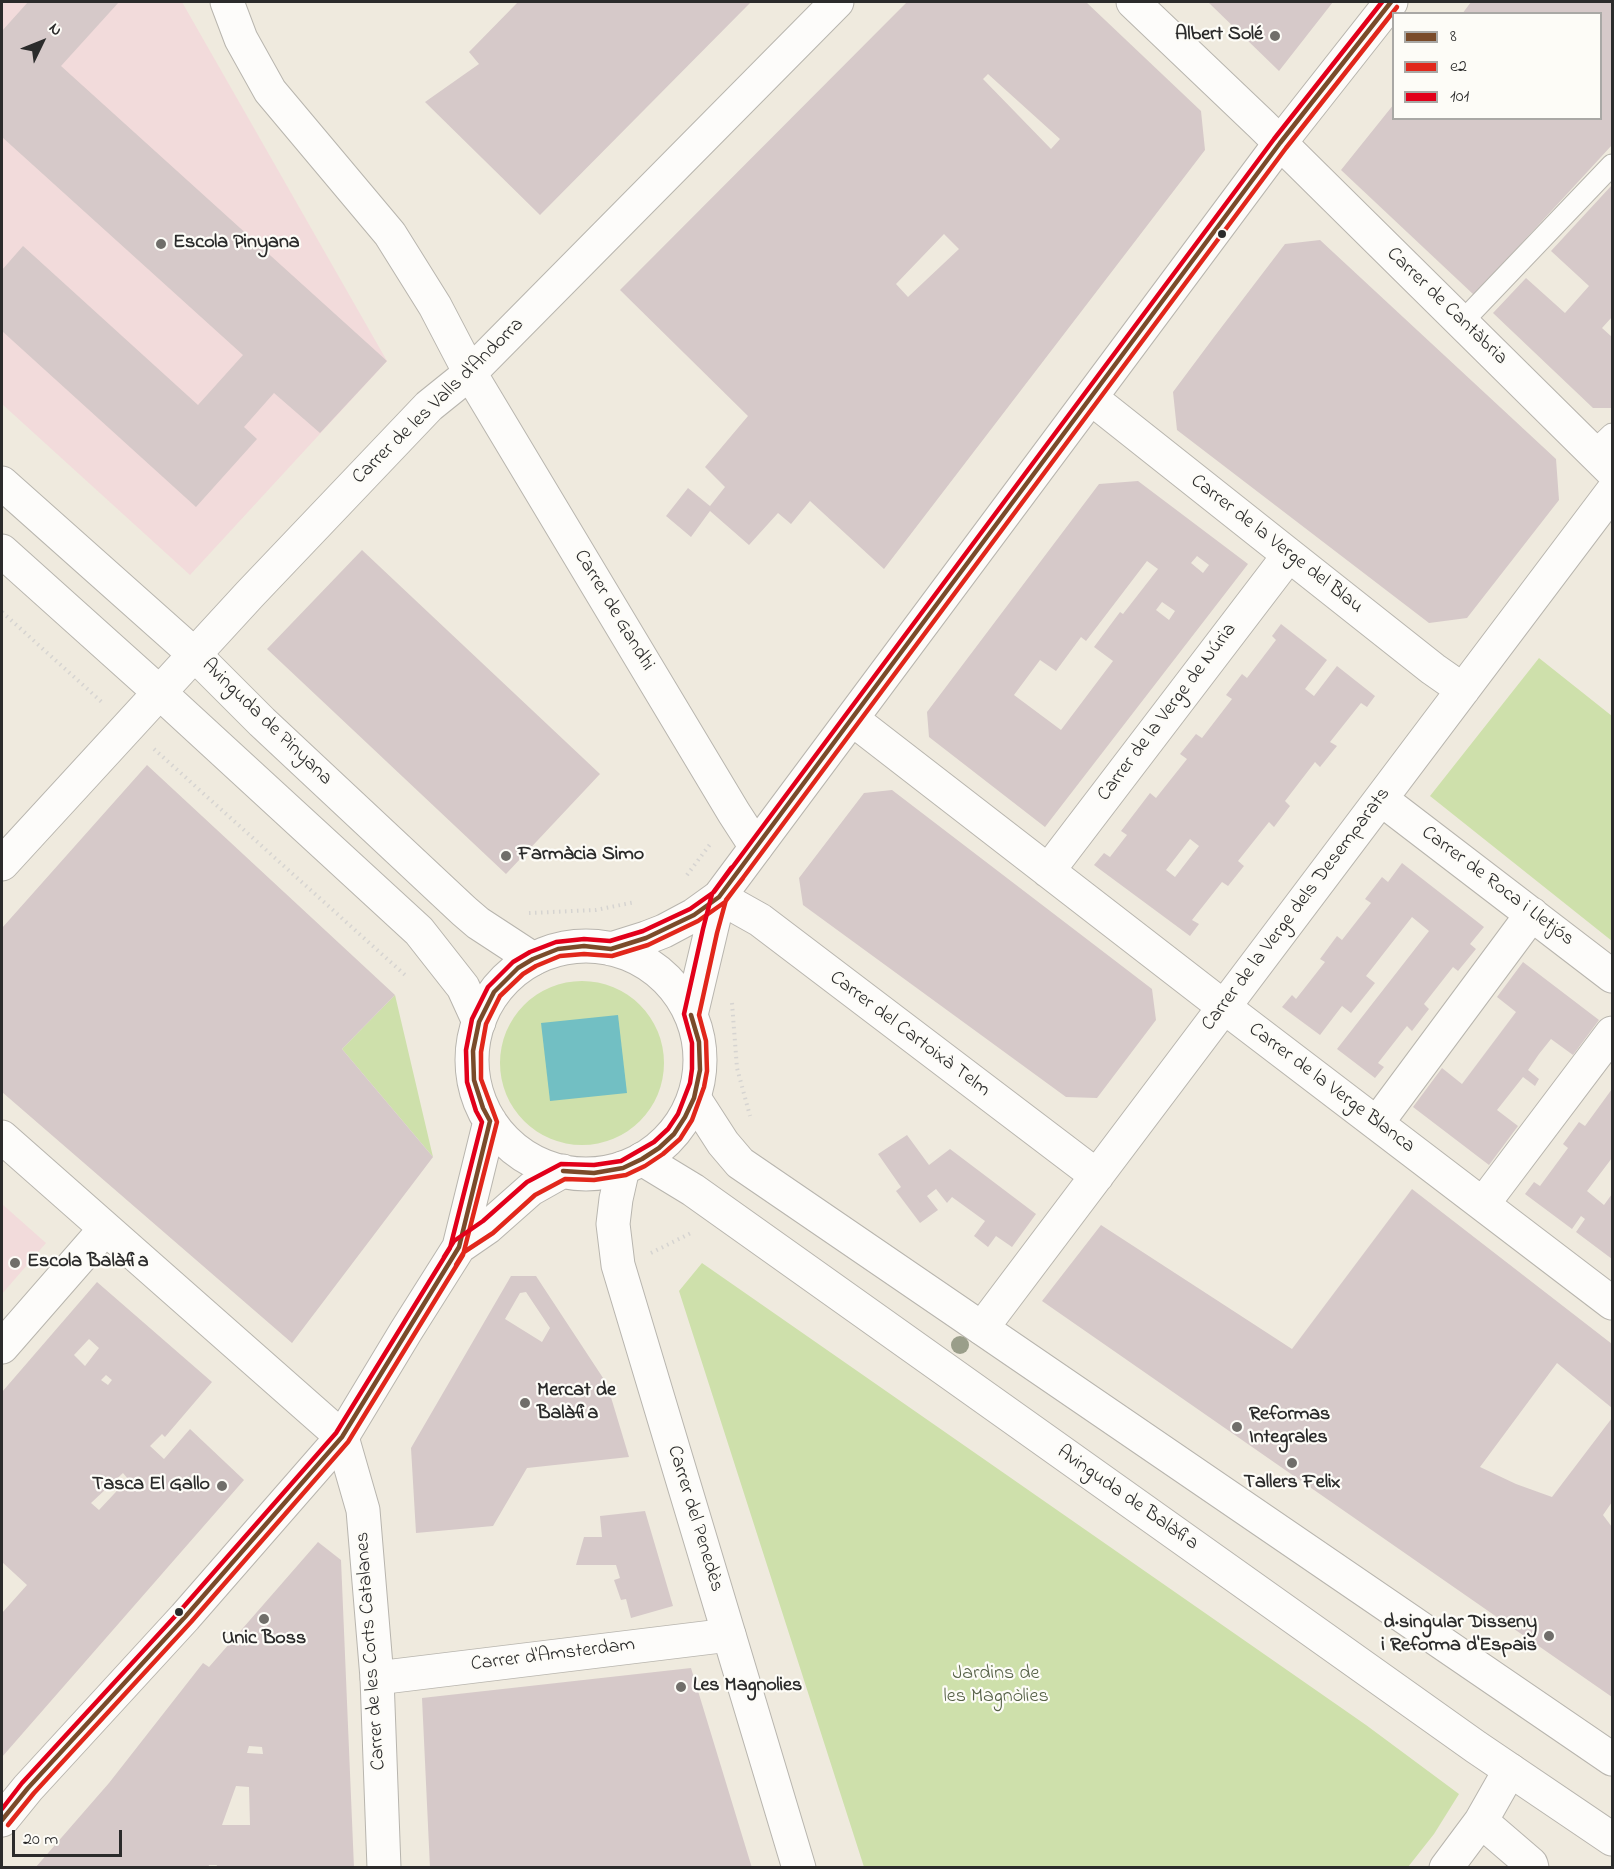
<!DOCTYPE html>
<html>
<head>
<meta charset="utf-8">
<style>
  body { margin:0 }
  #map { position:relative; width:1614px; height:1869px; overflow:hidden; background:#efeade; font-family:"Indie Flower",sans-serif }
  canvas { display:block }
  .frame { position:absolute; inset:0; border:3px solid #2b2b2b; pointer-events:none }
  .legend { position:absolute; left:1392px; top:12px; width:210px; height:108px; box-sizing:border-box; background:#fdfcf7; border:2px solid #a9a8a5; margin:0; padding:8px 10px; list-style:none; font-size:18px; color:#2b2b2b }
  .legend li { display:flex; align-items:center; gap:12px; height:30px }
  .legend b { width:30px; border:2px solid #a9a8a5 }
  .north { position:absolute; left:12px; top:12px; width:60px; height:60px; -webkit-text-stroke:4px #fdfcf7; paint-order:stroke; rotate:47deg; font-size:16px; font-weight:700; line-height:24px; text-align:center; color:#2b2b2b }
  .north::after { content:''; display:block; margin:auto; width:21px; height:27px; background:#2b2b2b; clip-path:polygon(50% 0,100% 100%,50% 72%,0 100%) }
  .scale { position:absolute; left:12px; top:1830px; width:110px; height:27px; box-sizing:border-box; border:3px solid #2b2b2b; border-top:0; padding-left:8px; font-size:18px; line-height:21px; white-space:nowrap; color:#2b2b2b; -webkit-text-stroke:4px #fdfcf7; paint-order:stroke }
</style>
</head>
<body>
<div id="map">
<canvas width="1614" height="1869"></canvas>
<div class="frame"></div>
<ul class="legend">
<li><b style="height:8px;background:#7a4b2a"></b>8</li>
<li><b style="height:8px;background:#e1271b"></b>e2</li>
<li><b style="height:8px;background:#e2001a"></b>101</li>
</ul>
<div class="north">N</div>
<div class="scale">20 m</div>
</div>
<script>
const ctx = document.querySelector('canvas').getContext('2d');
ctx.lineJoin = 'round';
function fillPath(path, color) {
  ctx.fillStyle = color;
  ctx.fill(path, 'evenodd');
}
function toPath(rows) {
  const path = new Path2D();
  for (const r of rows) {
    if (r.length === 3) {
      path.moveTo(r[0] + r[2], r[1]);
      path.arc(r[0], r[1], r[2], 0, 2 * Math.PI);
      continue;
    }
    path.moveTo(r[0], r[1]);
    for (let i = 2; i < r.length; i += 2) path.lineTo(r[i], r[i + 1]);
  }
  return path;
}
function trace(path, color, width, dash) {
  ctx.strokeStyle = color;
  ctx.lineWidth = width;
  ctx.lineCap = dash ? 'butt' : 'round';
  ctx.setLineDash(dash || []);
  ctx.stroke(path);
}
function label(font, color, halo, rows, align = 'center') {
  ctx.font = font + ' "Indie Flower",sans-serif';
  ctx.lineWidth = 4.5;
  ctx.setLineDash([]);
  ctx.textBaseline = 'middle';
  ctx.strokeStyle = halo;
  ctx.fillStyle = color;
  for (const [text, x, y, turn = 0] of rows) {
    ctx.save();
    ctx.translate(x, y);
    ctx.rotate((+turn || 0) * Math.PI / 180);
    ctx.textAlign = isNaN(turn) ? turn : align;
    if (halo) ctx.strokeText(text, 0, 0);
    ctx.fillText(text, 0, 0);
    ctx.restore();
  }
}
fillPath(toPath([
  [2,2,182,2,387,361,190,575,2,404],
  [2,1204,46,1243,2,1294]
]), '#f2dbdb');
fillPath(toPath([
  [1539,658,1612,716,1612,941,1430,796],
  [582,1063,82],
  [395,995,433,1157,342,1049],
  [702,1263,1366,1725,1459,1794,1434,1834,1408,1867,864,1867,679,1291]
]), '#cee0ab');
fillPath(toPath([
  [618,1015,627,1093,550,1101,541,1023]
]), '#72bfc3');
fillPath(toPath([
  [28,2,119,2,61,66,387,361,320,433,274,393,244,427,257,439,196,507,2,331,2,270,23,246,198,405,243,355,2,137,2,31],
  [518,2,751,2,540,215,425,102,479,64,469,52],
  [907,2,1086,2,1201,111,1205,150,884,569,810,501,791,524,778,513,749,545,710,511,691,537,666,516,688,488,710,506,725,487,705,467,748,416,620,290],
  [988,74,1060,139,1051,149,983,79],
  [944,234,959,249,908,297,896,284],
  [1208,2,1333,2,1279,71],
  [1471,2,1612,2,1612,145,1474,295,1341,170,1394,104,1394,118,1600,118,1600,14,1462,14],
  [1612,185,1612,317,1602,328,1612,337,1612,408,1593,408,1493,313,1526,278,1565,313,1589,286,1551,251],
  [1320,240,1556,459,1559,500,1467,618,1429,623,1177,430,1173,392,1214,337,1285,244],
  [1138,481,1248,564,1045,827,929,737,927,712,1099,484],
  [1197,556,1209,565,1203,573,1191,563],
  [1147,561,1158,569,1123,614,1120,612,1094,647,1113,661,1061,730,1014,695,1040,660,1056,671,1081,637,1086,641],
  [1162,602,1175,611,1169,620,1156,610],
  [362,550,600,774,506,874,267,649],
  [1281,624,1327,660,1305,689,1314,696,1337,666,1375,696,1367,707,1361,703,1330,742,1337,746,1320,767,1315,762,1285,801,1290,806,1274,827,1269,822,1238,861,1244,866,1228,886,1222,882,1192,920,1199,924,1190,936,1094,865,1104,853,1110,857,1127,835,1121,831,1150,793,1156,798,1187,759,1180,754,1196,734,1202,738,1232,699,1226,695,1242,674,1247,678,1276,640,1272,636],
  [1190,839,1199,846,1175,877,1166,870],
  [147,765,395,995,342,1049,433,1157,292,1343,2,1092,2,928],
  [892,790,1152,989,1156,1020,1097,1098,1066,1097,803,905,799,878,864,793],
  [1402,863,1484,927,1470,944,1476,949,1458,971,1453,967,1424,1004,1429,1009,1412,1031,1407,1026,1378,1063,1384,1067,1375,1078,1337,1049,1429,931,1412,917,1366,976,1375,983,1351,1013,1342,1006,1320,1035,1282,1007,1292,995,1296,999,1325,962,1320,959,1337,936,1342,940,1371,903,1365,899,1382,877,1388,882],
  [1523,962,1599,1020,1573,1055,1551,1039,1539,1054,1528,1070,1539,1079,1535,1086,1523,1077,1497,1110,1518,1126,1489,1165,1413,1107,1442,1068,1462,1084,1516,1012,1497,997],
  [1612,1089,1612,1158,1587,1191,1604,1205,1612,1194,1612,1259,1576,1232,1585,1219,1581,1216,1572,1229,1525,1194,1534,1182,1540,1186,1568,1148,1563,1144,1579,1122,1585,1126],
  [907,1135,929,1165,950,1149,1036,1214,1012,1247,996,1236,988,1247,974,1236,985,1221,952,1197,947,1203,936,1189,927,1196,938,1210,920,1223,896,1191,901,1187,878,1154],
  [1412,1189,1612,1344,1612,1408,1557,1363,1480,1467,1516,1484,1552,1497,1612,1418,1612,1502,1603,1515,1612,1527,1612,1697,1042,1301,1101,1225,1292,1349],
  [511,1276,536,1276,607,1384,629,1457,527,1468,493,1526,416,1533,411,1448],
  [526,1292,550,1328,542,1342,505,1319,520,1293],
  [97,1282,212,1382,165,1437,162,1434,150,1446,164,1459,190,1429,244,1480,2,1757,2,1613,27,1585,2,1562,2,1392],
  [89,1339,99,1348,85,1366,74,1355],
  [106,1375,112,1380,108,1385,101,1380],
  [123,1473,128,1479,99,1510,91,1503],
  [645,1511,673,1606,631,1618,626,1599,621,1600,614,1580,620,1578,616,1565,576,1565,584,1537,602,1537,600,1516],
  [318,1542,341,1560,354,1868,216,1868,217,1865,209,1865,208,1868,35,1868,109,1783,203,1663,209,1667],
  [249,1746,262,1747,263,1754,247,1753],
  [236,1786,249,1787,250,1825,222,1825],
  [691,1668,752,1868,430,1868,422,1698]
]), '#d6c9c9');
const service = toPath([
  [1462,322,1612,165],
  [1594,451,1612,434]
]);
const pedestrian = toPath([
  [377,1678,729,1635]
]);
const minor = toPath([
  [227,2,241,39,270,91,390,234,435,306,470,373,734,813,756,847],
  [1133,2,1262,125,1612,471],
  [1091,398,1289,555,1433,669,1463,690],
  [852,719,1224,1007,1612,1303],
  [1381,799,1612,976],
  [2,864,250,594,429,406,470,373,837,2],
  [1048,871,1289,555],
  [719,897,760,920,1097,1176],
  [1377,1123,1532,914],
  [2,1137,342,1437,363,1510,377,1678,384,1868],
  [623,1168,616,1199,613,1224,618,1265,799,1868],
  [1483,1204,1612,1033],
  [982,1328,1612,492],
  [2,1347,105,1229],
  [1481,1821,1531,1864,1532,1868],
  [1446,1868,1481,1821,1510,1770]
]);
const tertiary = toPath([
  [2,483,194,654,262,722,464,911,478,923,533,959],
  [2,551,159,692,419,931,463,987,479,1022],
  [694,1098,723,1143,740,1163,1612,1759],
  [642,1159,693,1190,1476,1747,1612,1839]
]);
const primary = toPath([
  [586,1060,114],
  [611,949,646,938,664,931,694,915,719,897,1280,143,1391,2],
  [691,1015,719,897],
  [459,1247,488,1227,531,1189,563,1171],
  [2,1820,28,1788,185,1617,342,1437,406,1331,459,1247,490,1121]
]);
trace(service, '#b8b5ae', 23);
trace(pedestrian, '#b8b5ae', 35);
trace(minor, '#b8b5ae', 35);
trace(tertiary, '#b8b5ae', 35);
trace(primary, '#b8b5ae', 35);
trace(toPath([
  [2,612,104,704],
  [154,749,405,975,407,973],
  [687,875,711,843],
  [529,913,596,910,635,902],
  [732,1003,737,1068,750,1116],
  [651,1253,693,1232]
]), '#d6d4d1', 4, [1.5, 4.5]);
trace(service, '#fdfcfa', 21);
trace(pedestrian, '#fdfcfa', 33);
trace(minor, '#fdfcfa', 33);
trace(tertiary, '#fdfcfa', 33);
trace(primary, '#fdfcfa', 33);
trace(toPath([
  [490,1121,483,1108,474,1080,473,1051,479,1022,494,992,518,968,533,959,558,949,584,946,611,949,646,938,694,915,719,897,1280,143,1391,2],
  [563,1171,594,1173,623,1168,642,1159,659,1148,674,1134,685,1117,694,1098,700,1070,699,1042,691,1015],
  [2,1820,28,1788,185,1617,342,1437,459,1247,490,1121]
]), '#7a4b2a', 4.5);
trace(toPath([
  [456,1265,464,1252,493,1233,535,1195,565,1179,594,1180,626,1175,645,1166,663,1154,680,1139,692,1120,704,1087,707,1071,706,1041,699,1015,717,933,726,900,743,878],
  [8,1825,34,1793,191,1622,348,1442,463,1255,497,1122,481,1079,481,1052,486,1024,500,996,523,974,536,966,560,956,584,954,612,956,648,945,698,921,725,902,1286,148,1397,7]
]), '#e1271b', 4.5);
trace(toPath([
  [444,1257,454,1241,483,1221,527,1182,561,1164,594,1165,621,1161,654,1142,668,1129,678,1114,690,1083,692,1069,692,1043,684,1014,703,929,712,894,731,868],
  [2,1809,22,1783,179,1612,336,1433,450,1248,482,1122,476,1111,467,1082,466,1050,472,1019,488,987,513,962,530,952,556,942,584,939,610,941,643,931,690,909,714,892,1274,139,1382,2]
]), '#e2001a', 4.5);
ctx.fillStyle = '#9a9e8a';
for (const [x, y] of [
  [960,1345]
]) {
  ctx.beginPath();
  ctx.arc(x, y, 9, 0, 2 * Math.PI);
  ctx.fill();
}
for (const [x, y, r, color] of [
  [1275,36,6,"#706e6a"],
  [1222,234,5,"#2b2b2b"],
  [161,244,6,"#706e6a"],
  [506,856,6,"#706e6a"],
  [15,1263,6,"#706e6a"],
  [525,1403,6,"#706e6a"],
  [1237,1427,6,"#706e6a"],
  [1292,1463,6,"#706e6a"],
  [222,1486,6,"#706e6a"],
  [179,1612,5,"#2b2b2b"],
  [264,1619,6,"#706e6a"],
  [1549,1636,6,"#706e6a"],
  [681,1687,6,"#706e6a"]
]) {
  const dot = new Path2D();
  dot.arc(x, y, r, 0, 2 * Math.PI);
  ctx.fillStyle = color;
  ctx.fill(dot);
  trace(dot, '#fdfcf7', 2);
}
label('bold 20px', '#2b2b2b', '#fdfcf7', [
  ["Albert Solé",1263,36,"right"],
  ["Escola Pinyana",173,244],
  ["Farmàcia Simo",518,856],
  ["Escola Balàfia",27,1263],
  ["Mercat de",537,1392],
  ["Balàfia",537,1415],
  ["Reformas",1249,1416],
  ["Integrales",1249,1439],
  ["Tallers Felix",1292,1484,"center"],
  ["Tasca El Gallo",210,1486,"right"],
  ["d·singular Disseny",1537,1624,"right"],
  ["i Reforma d'Espais",1537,1647,"right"],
  ["Unic Boss",264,1640,"center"],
  ["Les Magnolies",693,1687]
], 'left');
label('20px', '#2b2b2b', '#fdfcf7', [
  ["Carrer de Cantàbria",1446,307,44],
  ["Carrer de les Valls d'Andorra",439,402,-44],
  ["Carrer de la Verge del Blau",1276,545,38],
  ["Carrer de Gandhi",613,611,59],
  ["Carrer de la Verge de Núria",1168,713,-53],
  ["Avinguda de Pinyana",266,723,44],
  ["Carrer de Roca i Lletjós",1497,887,37],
  ["Carrer de la Verge dels Desemparats",1297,910,-53],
  ["Carrer del Cartoixà Telm",909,1035,37],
  ["Carrer de la Verge Blanca",1331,1089,37],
  ["Avinguda de Balàfia",1127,1499,35],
  ["Carrer del Penedès",694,1519,73],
  ["Carrer de les Corts Catalanes",372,1651,-94],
  ["Carrer d'Amsterdam",553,1656,-7]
]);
label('20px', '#545f45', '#fdfcf7', [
  ["Jardins de",996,1675],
  ["les Magnòlies",996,1698]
]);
</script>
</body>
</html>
